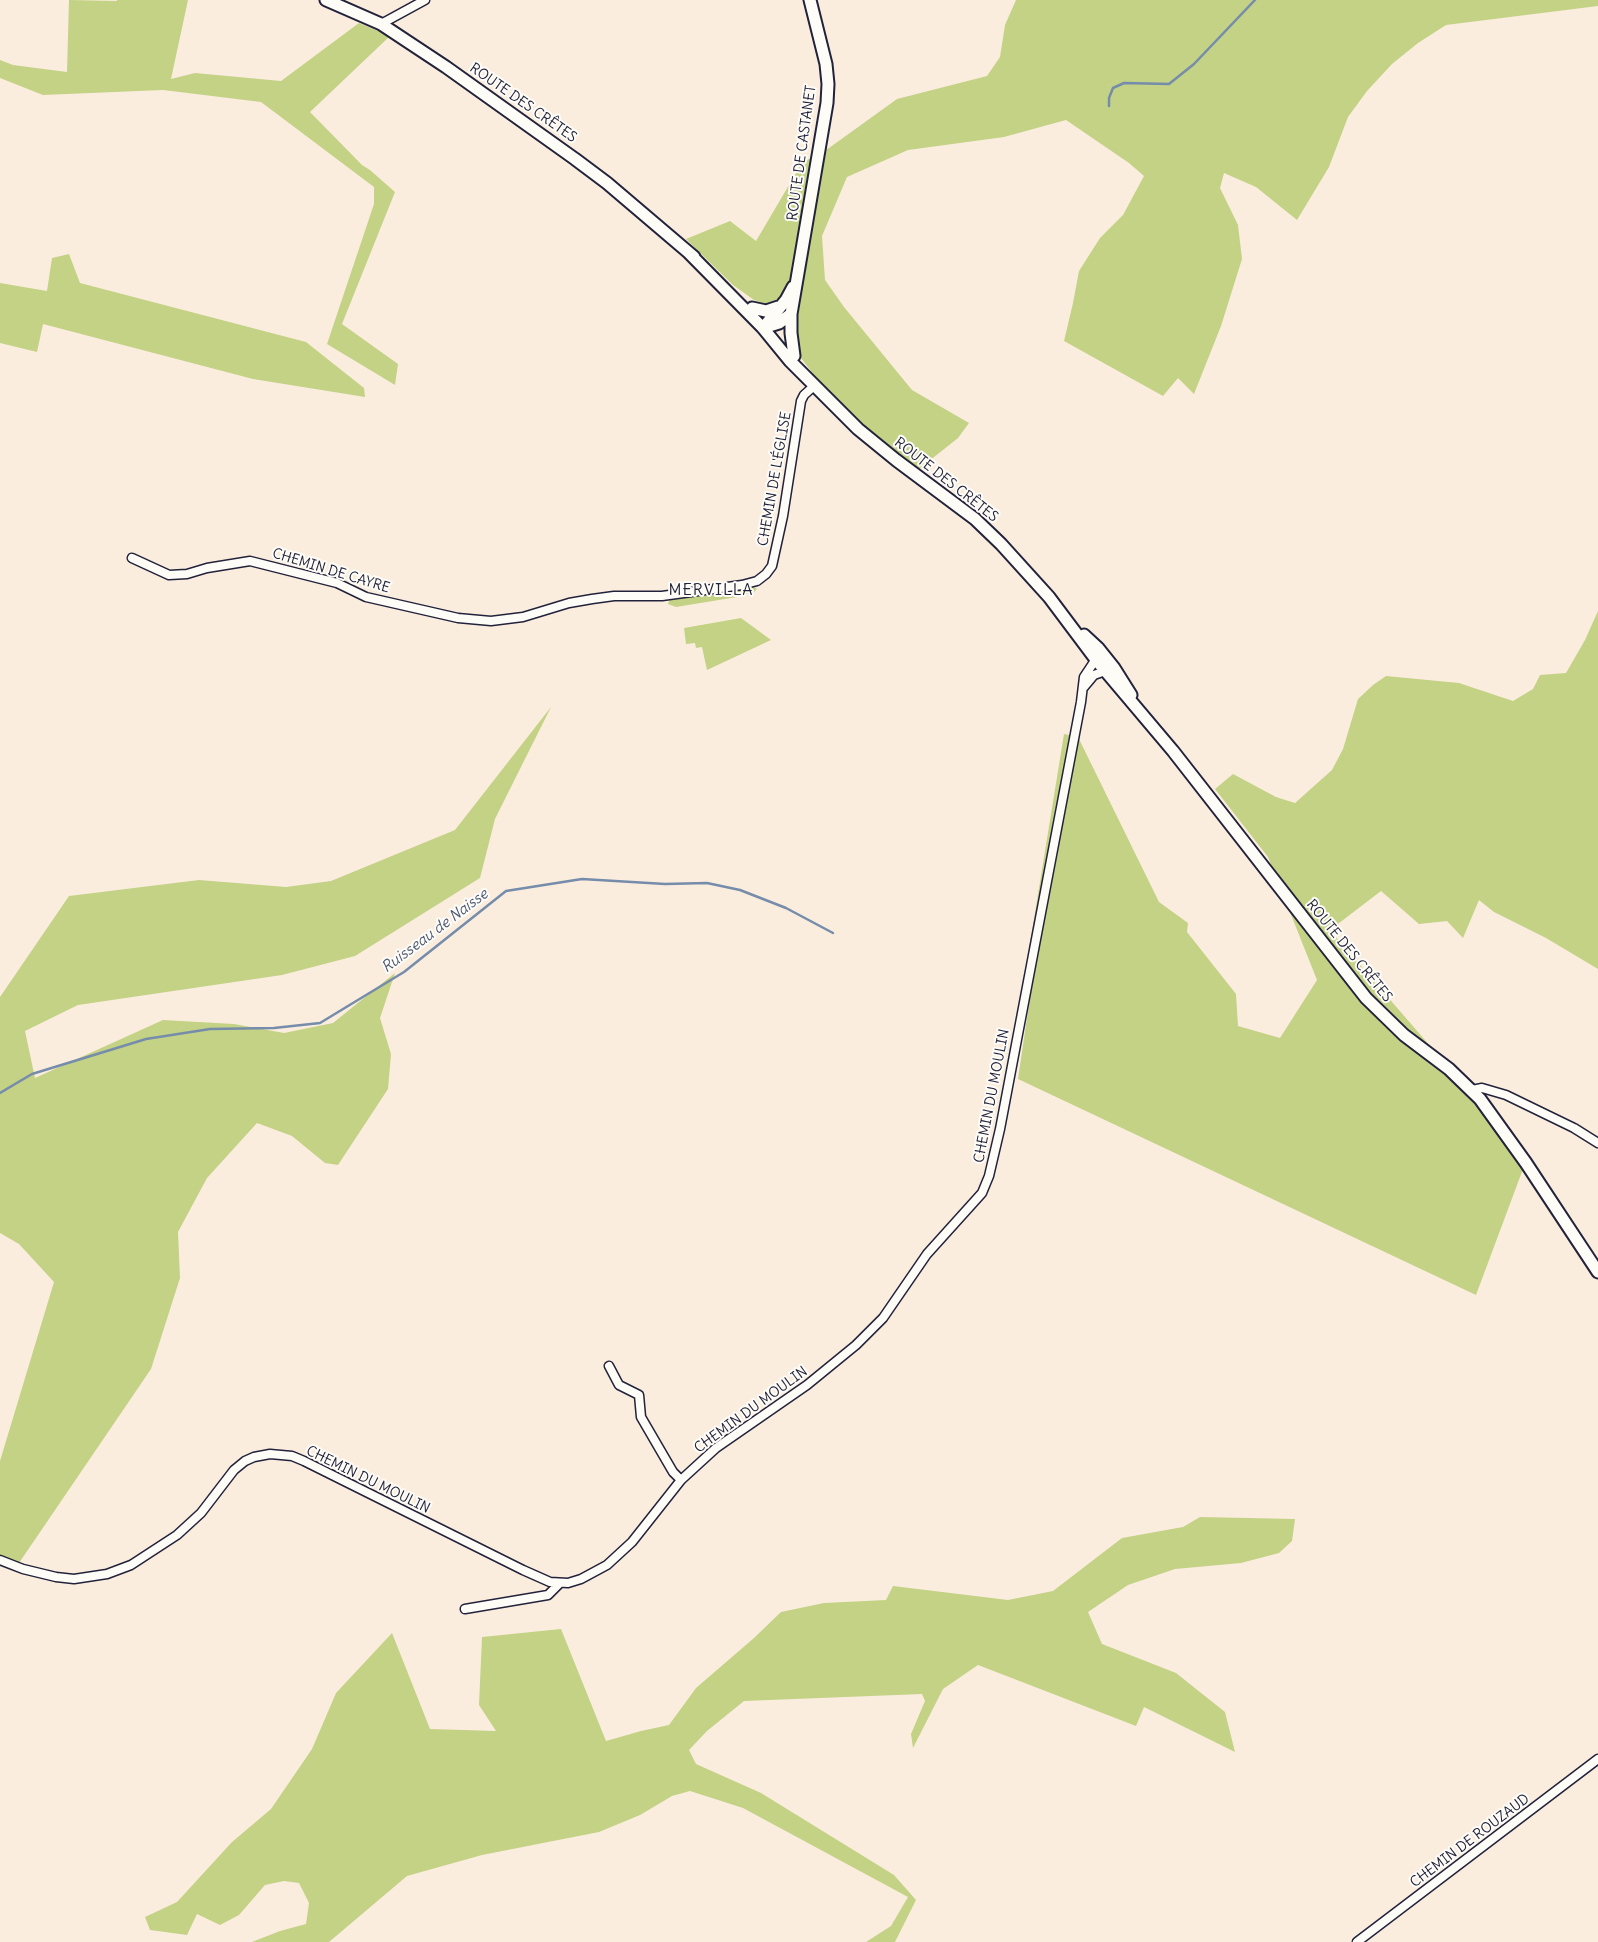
<!DOCTYPE html>
<html>
<head>
<meta charset="utf-8">
<style>
  body { margin:0 }
  canvas { display:block; background:#faedde }
</style>
</head>
<body>
<canvas width="1598" height="1942"></canvas>
<script>
const ctx = document.querySelector('canvas').getContext('2d');
ctx.lineJoin = 'round';
function fillPath(path, color) {
  ctx.fillStyle = color;
  ctx.fill(path, 'evenodd');
}
function toPath(rows) {
  const path = new Path2D();
  for (const r of rows) {
    path.moveTo(r[0], r[1]);
    for (let i = 2; i < r.length; i += 2) path.lineTo(r[i], r[i + 1]);
  }
  return path;
}
function trace(path, color, width, dash) {
  ctx.strokeStyle = color;
  ctx.lineWidth = width;
  ctx.lineCap = dash ? 'butt' : 'round';
  ctx.setLineDash(dash || []);
  ctx.stroke(path);
}
function label(font, color, halo, rows, align = 'center') {
  ctx.font = font + ' Delius,sans-serif';
  ctx.lineWidth = 4;
  ctx.setLineDash([]);
  ctx.textBaseline = 'middle';
  ctx.strokeStyle = halo;
  ctx.fillStyle = color;
  for (const [text, x, y, turn = 0] of rows) {
    ctx.save();
    ctx.translate(x, y);
    ctx.rotate((+turn || 0) * Math.PI / 180);
    ctx.textAlign = isNaN(turn) ? turn : align;
    if (halo) ctx.strokeText(text, 0, 0);
    ctx.fillText(text, 0, 0);
    ctx.restore();
  }
}
fillPath(toPath([
  [69,0,117,1,117,0,188,0,171,79,195,73,281,81,359,23,390,36,310,112,362,165,370,170,395,192,342,324,398,364,395,385,327,344,374,204,374,187,261,102,163,90,43,95,0,78,0,60,13,65,67,72],
  [1016,0,1598,0,1598,6,1446,25,1418,43,1392,64,1367,91,1348,117,1329,167,1297,220,1256,187,1224,173,1220,188,1238,225,1242,259,1221,326,1194,394,1178,378,1163,396,1064,341,1073,303,1079,271,1100,238,1123,215,1144,176,1129,163,1066,120,1004,137,908,150,847,177,822,236,825,280,844,307,912,390,969,423,958,438,919,469,891,449,849,413,824,388,798,354,795,326,796,266,789,282,778,299,766,304,754,300,733,285,686,239,730,221,756,241,802,163,829,148,897,99,987,76,1000,57,1005,25],
  [69,254,80,283,306,342,364,388,365,397,253,379,43,324,37,352,0,343,0,283,47,291,52,258],
  [754,587,757,589,754,592,737,597,676,607,668,604,669,601,672,599,726,593],
  [1598,611,1598,969,1546,938,1494,912,1479,900,1463,938,1447,921,1419,924,1381,891,1330,930,1487,1112,1523,1169,1476,1295,1018,1079,1035,964,1028,956,1064,734,1078,737,1159,902,1188,923,1187,932,1236,994,1238,1026,1280,1038,1317,980,1268,857,1215,789,1233,774,1276,797,1295,803,1332,770,1343,749,1358,699,1373,685,1386,676,1459,683,1513,701,1533,689,1540,675,1566,673,1585,640],
  [741,618,771,640,707,670,702,647,696,648,695,643,686,644,684,628],
  [551,707,495,819,480,878,355,956,282,975,78,1005,25,1031,35,1078,163,1020,234,1024,284,1033,333,1023,395,973,380,1018,391,1054,388,1089,338,1165,325,1163,292,1136,257,1123,207,1178,178,1232,180,1278,151,1369,19,1563,0,1555,0,1461,54,1282,19,1244,0,1233,0,997,69,896,199,880,286,887,331,881,455,830],
  [1200,1517,1295,1519,1292,1541,1279,1553,1241,1563,1175,1569,1128,1585,1088,1612,1102,1644,1176,1673,1225,1712,1235,1752,1144,1707,1136,1726,978,1665,943,1689,913,1748,911,1734,925,1701,922,1694,744,1701,707,1731,689,1750,696,1764,761,1793,894,1875,916,1900,895,1942,866,1942,891,1926,908,1897,743,1808,690,1791,672,1796,640,1815,599,1832,482,1855,407,1876,329,1942,252,1942,280,1931,306,1924,309,1903,299,1883,284,1881,265,1885,239,1915,220,1925,197,1914,187,1935,150,1930,145,1917,177,1902,232,1842,271,1809,312,1749,336,1693,392,1633,430,1729,496,1731,479,1705,482,1637,561,1629,606,1741,641,1731,669,1725,696,1688,754,1638,781,1612,824,1603,886,1600,893,1586,1008,1600,1053,1591,1122,1538,1183,1527]
]), '#c4d285');
trace(toPath([
  [1109,106,1109,98,1113,88,1124,83,1169,84,1194,64,1255,0],
  [0,1093,32,1074,146,1039,210,1029,274,1028,320,1023,404,972,506,891,582,879,665,884,707,883,740,890,786,908,833,933]
]), '#768cab', 2.5);
const street = toPath([
  [381,24,425,0],
  [132,558,169,575,187,574,207,568,250,561,337,583,366,597,458,618,491,621,523,617,569,603,592,599,614,596,662,596,742,585,757,581,766,574,772,566,783,516,801,401,804,395,814,386],
  [1084,687,1094,675,1105,671,1105,668],
  [1472,1090,1482,1088,1506,1095,1574,1128,1598,1143],
  [609,1366,619,1385,639,1395,641,1417,673,1472,681,1480],
  [0,1560,23,1569,56,1577,74,1579,107,1574,131,1565,177,1535,201,1513,234,1470,245,1461,254,1457,270,1454,292,1456,304,1461,523,1570,550,1582,568,1583,581,1579,607,1565,632,1542,681,1480,716,1448,807,1385,856,1345,883,1318,927,1254,982,1193,989,1176,1000,1129,1081,702,1084,677,1094,662,1099,661],
  [465,1609,548,1595,560,1583],
  [1357,1942,1598,1759]
]);
const secondary = toPath([
  [326,0,381,24,446,67,575,159,607,183,694,257],
  [689,253,763,328,790,361,858,429,896,460,975,519,1001,544,1049,597,1097,661,1173,751,1366,998,1404,1035,1449,1069,1480,1099,1526,1163,1598,1272],
  [752,308,766,311,778,307],
  [763,328,786,300,793,287],
  [763,328,779,323,791,314],
  [794,356,791,333,791,314,827,103,828,84,826,64,810,0],
  [1084,635,1098,648,1114,668,1131,695]
]);
trace(street, '#22223b', 11);
trace(secondary, '#22223b', 15);
trace(street, '#fdfcf7', 8);
trace(secondary, '#fdfcf7', 11);
label('14px', '#22223b', '#fdfcf7', [
  ["ROUTE DES CRÊTES",523,103,35],
  ["ROUTE DE CASTANET",802,153,-82],
  ["CHEMIN DE L'ÉGLISE",775,479,-80],
  ["ROUTE DES CRÊTES",946,480,38],
  ["CHEMIN DE CAYRE",331,571,17],
  ["ROUTE DES CRÊTES",1349,951,51],
  ["CHEMIN DU MOULIN",992,1096,-79],
  ["CHEMIN DU MOULIN",751,1410,-36],
  ["CHEMIN DU MOULIN",368,1480,26],
  ["CHEMIN DE ROUZAUD",1470,1841,-37]
]);
label('italic 15px', '#4c5773', '#fdfcf7', [
  ["Ruisseau de Naisse",435,931,-37]
]);
ctx.letterSpacing = '1px';
label('16px', '#22223b', '#fdfcf7', [
  ["MERVILLA",711,590]
]);
ctx.letterSpacing = '0px';
</script>
</body>
</html>
